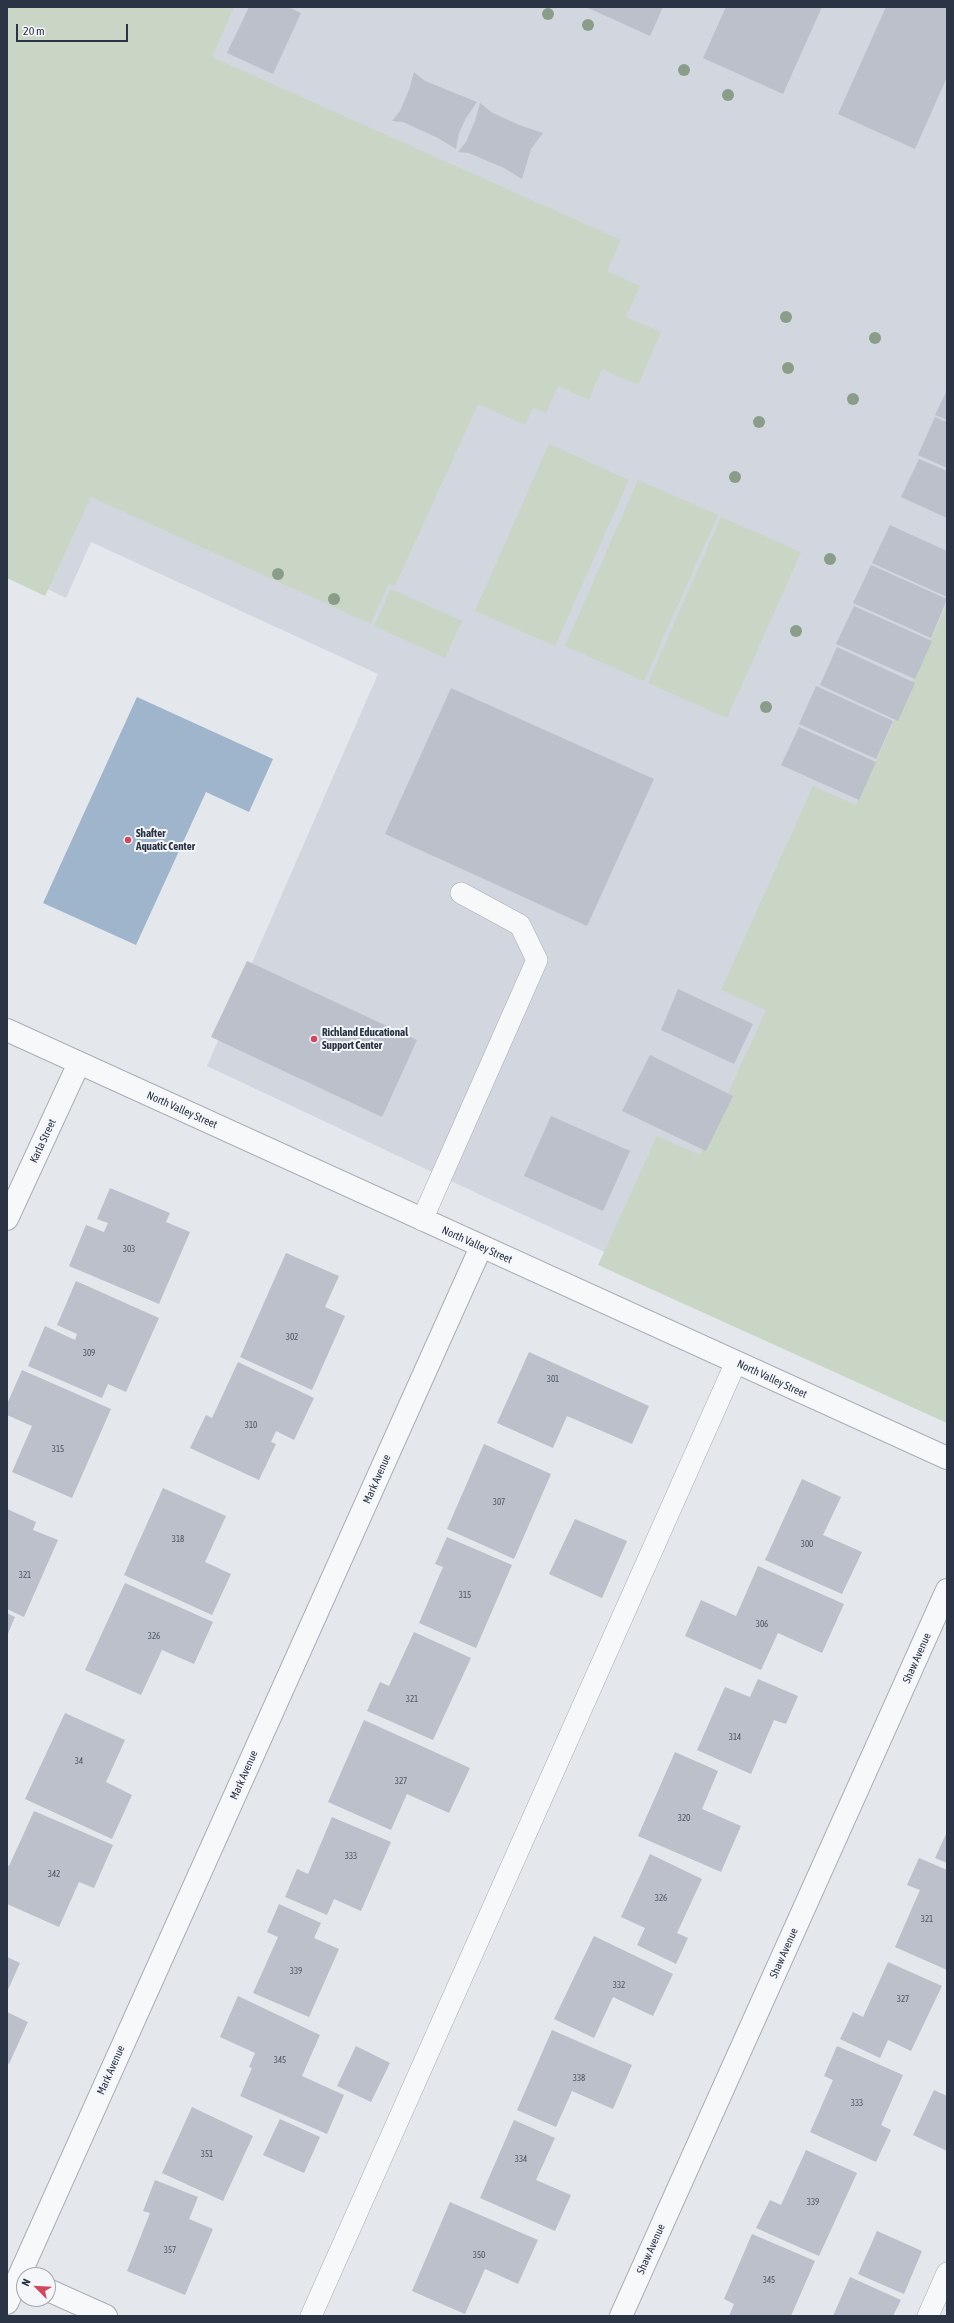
<!DOCTYPE html>
<html>
<head>
<meta charset="utf-8">
<style>
  body { margin:0 }
  #map { position:relative; width:954px; height:2323px; overflow:hidden; background:#e4e7ec; font-family:"Asap Condensed",sans-serif }
  canvas { display:block }
  .frame { position:absolute; inset:0; border:8px solid #2b3445; pointer-events:none }
  .north { position:absolute; left:16px; top:2267px; width:40px; height:40px; box-sizing:border-box; background:#f4f6f9; border:1px solid #a4a8b1; border-radius:50%; rotate:294deg; font-size:11px; font-weight:700; line-height:16px; text-align:center; color:#2b3445 }
  .north::after { content:''; display:block; margin:auto; width:14px; height:18px; background:#d1485d; clip-path:polygon(50% 0,100% 100%,50% 72%,0 100%) }
  .scale { position:absolute; left:16px; top:24px; width:112px; height:18px; box-sizing:border-box; border:2px solid #2b3445; border-top:0; padding-left:5px; font-size:12px; line-height:14px; white-space:nowrap; color:#2b3445; -webkit-text-stroke:3px #f4f6f9; paint-order:stroke }
</style>
</head>
<body>
<div id="map">
<canvas width="954" height="2323"></canvas>
<div class="frame"></div>
<div class="north">N</div>
<div class="scale">20 m</div>
</div>
<script>
const ctx = document.querySelector('canvas').getContext('2d');
ctx.lineJoin = 'round';
function fillPath(path, color) {
  ctx.fillStyle = color;
  ctx.fill(path, 'evenodd');
}
function toPath(rows) {
  const path = new Path2D();
  for (const r of rows) {
    path.moveTo(r[0], r[1]);
    for (let i = 2; i < r.length; i += 2) path.lineTo(r[i], r[i + 1]);
  }
  return path;
}
function trace(path, color, width, dash) {
  ctx.strokeStyle = color;
  ctx.lineWidth = width;
  ctx.lineCap = dash ? 'butt' : 'round';
  ctx.setLineDash(dash || []);
  ctx.stroke(path);
}
function label(font, color, halo, rows, align = 'center') {
  ctx.font = font + ' "Asap Condensed",sans-serif';
  ctx.lineWidth = 4;
  ctx.setLineDash([]);
  ctx.textBaseline = 'middle';
  ctx.strokeStyle = halo;
  ctx.fillStyle = color;
  for (const [text, x, y, turn = 0] of rows) {
    ctx.save();
    ctx.translate(x, y);
    ctx.rotate((+turn || 0) * Math.PI / 180);
    ctx.textAlign = isNaN(turn) ? turn : align;
    if (halo) ctx.strokeText(text, 0, 0);
    ctx.fillText(text, 0, 0);
    ctx.restore();
  }
}
fillPath(toPath([
  [7,7,947,7,947,1409,500,1204,207,1066,378,674,91,542,66,598,7,569]
]), '#d2d6de');
fillPath(toPath([
  [7,7,234,7,212,57,621,240,607,271,640,286,626,317,661,332,638,385,602,369,589,400,558,386,546,413,533,408,525,425,478,404,395,586,389,583,371,624,91,497,45,596,7,578],
  [549,444,629,480,555,646,475,611],
  [638,480,718,515,644,681,565,646],
  [721,517,801,552,727,718,648,683],
  [391,589,462,621,445,658,374,626],
  [947,604,947,1423,598,1265,657,1136,700,1155,766,1010,721,990,813,786,856,805]
]), '#c9d6c5');
fillPath(toPath([
  [137,697,273,759,249,812,206,792,136,945,43,903]
]), '#9fb5cc');
fillPath(toPath([
  [249,7,288,7,301,13,273,74,227,53],
  [586,7,663,7,650,36],
  [726,7,822,7,783,94,703,58],
  [886,7,947,7,947,77,915,149,838,114],
  [414,72,425,81,477,102,466,118,459,133,456,149,438,138,403,122,392,121,400,111,409,90],
  [480,103,491,112,519,125,543,133,531,149,522,179,504,168,469,153,458,152,466,142,475,121],
  [947,390,947,420,935,415],
  [935,417,947,422,947,468,918,455],
  [919,459,947,471,947,518,901,497],
  [890,525,947,551,947,597,872,563],
  [871,565,947,599,931,638,853,603],
  [854,606,932,641,915,679,836,644],
  [837,647,915,683,898,721,820,685],
  [816,686,893,721,876,759,799,724],
  [451,688,654,779,587,926,385,834],
  [799,727,876,762,859,800,781,765],
  [247,961,417,1040,382,1117,211,1037],
  [678,989,753,1024,734,1064,661,1030],
  [650,1055,733,1096,706,1151,622,1111],
  [551,1116,630,1151,603,1211,524,1176],
  [110,1188,170,1213,166,1222,190,1232,159,1304,69,1266,86,1225,104,1232,108,1223,97,1219],
  [286,1253,339,1276,325,1307,345,1316,312,1390,240,1357],
  [76,1281,159,1318,126,1392,108,1384,102,1398,28,1366,45,1326,75,1340,77,1334,57,1325],
  [529,1352,649,1406,632,1444,567,1416,553,1448,497,1423],
  [238,1362,314,1398,294,1440,276,1431,271,1442,276,1444,259,1480,190,1448,206,1415,212,1418],
  [22,1370,111,1409,72,1498,12,1472,32,1426,7,1415,7,1404],
  [484,1444,551,1474,514,1559,447,1529],
  [802,1479,841,1497,823,1535,862,1552,842,1594,765,1560],
  [163,1488,226,1516,205,1562,231,1574,212,1615,124,1575],
  [7,1509,36,1522,33,1530,58,1540,24,1617,7,1609],
  [575,1519,627,1541,602,1598,549,1574],
  [447,1537,512,1565,476,1648,419,1623,443,1567,435,1564],
  [758,1566,844,1604,822,1653,778,1633,761,1670,685,1636,701,1600,736,1616],
  [125,1583,213,1622,194,1664,162,1650,141,1695,85,1670],
  [7,1613,15,1617,7,1636],
  [414,1632,471,1658,433,1740,367,1711,380,1682,389,1686],
  [758,1679,798,1696,786,1724,774,1720,751,1774,697,1750,725,1687,750,1697],
  [65,1713,125,1740,106,1782,132,1795,112,1839,25,1799],
  [364,1720,470,1768,449,1813,407,1794,391,1830,328,1802],
  [675,1752,718,1771,702,1809,741,1826,721,1872,638,1836],
  [34,1811,113,1845,94,1888,79,1882,59,1927,7,1904,7,1865,9,1866],
  [332,1817,391,1842,361,1911,334,1899,327,1915,285,1897,297,1869,308,1874],
  [947,1832,947,1863,935,1858],
  [650,1854,702,1879,677,1933,688,1938,676,1964,637,1945,645,1928,621,1917],
  [919,1858,947,1870,947,1970,895,1947,920,1890,907,1885],
  [279,1904,321,1923,314,1938,339,1949,309,2017,253,1993,278,1937,267,1932],
  [594,1936,673,1974,653,2016,613,1997,594,2038,554,2019],
  [7,1957,20,1963,7,1992],
  [888,1962,942,1986,911,2051,888,2040,880,2058,840,2039,853,2012,863,2017],
  [238,1996,320,2035,302,2076,344,2095,327,2134,240,2096,252,2068,249,2067,255,2053,220,2037],
  [7,2012,28,2022,9,2064,7,2063],
  [552,2030,632,2065,613,2109,572,2091,556,2127,517,2110],
  [356,2046,390,2063,371,2102,337,2086],
  [837,2046,903,2075,881,2125,891,2130,876,2162,810,2132,833,2080,824,2076],
  [934,2090,947,2096,947,2151,913,2135],
  [192,2107,253,2136,223,2201,162,2173],
  [280,2119,320,2137,304,2173,263,2155],
  [514,2120,555,2138,536,2180,571,2195,555,2231,480,2198],
  [806,2150,857,2173,819,2256,756,2228,770,2200,781,2205],
  [155,2180,198,2197,189,2219,213,2229,185,2295,127,2271,150,2213,143,2211],
  [450,2202,538,2240,518,2284,485,2269,465,2314,412,2291],
  [877,2231,922,2251,904,2294,858,2274],
  [752,2234,815,2261,791,2316,729,2316,734,2304,724,2299],
  [850,2277,901,2300,893,2316,833,2316]
]), '#bbc0ca');
const lane = toPath([
  [422,1220,537,960,520,925,461,893],
  [311,2316,736,1362],
  [928,2316,947,2273]
]);
const street = toPath([
  [7,1030,947,1458],
  [7,1219,79,1063],
  [48,2290,106,2316],
  [7,2303,481,1247],
  [621,2316,947,1590]
]);
trace(lane, '#a9aeb7', 22);
trace(street, '#a9aeb7', 24);
trace(lane, '#f7f8fa', 21);
trace(street, '#f7f8fa', 22);
ctx.fillStyle = '#899d89';
for (const [x, y] of [
  [548,14],
  [588,25],
  [684,70],
  [728,95],
  [786,317],
  [875,338],
  [788,368],
  [853,399],
  [759,422],
  [735,477],
  [830,559],
  [278,574],
  [334,599],
  [796,631],
  [766,707]
]) {
  ctx.beginPath();
  ctx.arc(x, y, 6, 0, 2 * Math.PI);
  ctx.fill();
}
for (const [x, y, r, color] of [
  [128,840,4,"#d1485d"],
  [314,1039,4,"#d1485d"]
]) {
  const dot = new Path2D();
  dot.arc(x, y, r, 0, 2 * Math.PI);
  ctx.fillStyle = color;
  ctx.fill(dot);
  trace(dot, '#f4f6f9', 1.5);
}
label('9px', '#4f5766', null, [
  ["303",129,1249],
  ["302",292,1337],
  ["309",89,1353],
  ["301",553,1379],
  ["310",251,1425],
  ["315",58,1449],
  ["307",499,1502],
  ["318",178,1539],
  ["300",807,1544],
  ["321",25,1575],
  ["315",465,1595],
  ["306",762,1624],
  ["326",154,1636],
  ["321",412,1699],
  ["314",735,1737],
  ["34",79,1761],
  ["327",401,1781],
  ["320",684,1818],
  ["333",351,1856],
  ["342",54,1874],
  ["326",661,1898],
  ["321",927,1919],
  ["339",296,1971],
  ["332",619,1985],
  ["327",903,1999],
  ["345",280,2060],
  ["338",579,2078],
  ["333",857,2103],
  ["351",207,2154],
  ["334",521,2159],
  ["339",813,2202],
  ["357",170,2250],
  ["350",479,2255],
  ["345",769,2280]
]);
label('bold 11px', '#2b3445', '#f4f6f9', [
  ["Shafter",136,834],
  ["Aquatic Center",136,847],
  ["Richland Educational",322,1033],
  ["Support Center",322,1046]
], 'left');
label('11px', '#2b3445', '#f4f6f9', [
  ["North Valley Street",182,1110,24],
  ["Karla Street",43,1141,-65],
  ["North Valley Street",477,1245,24],
  ["North Valley Street",772,1379,25],
  ["Mark Avenue",377,1479,-66],
  ["Shaw Avenue",917,1658,-66],
  ["Mark Avenue",244,1775,-66],
  ["Shaw Avenue",784,1953,-66],
  ["Mark Avenue",111,2070,-66],
  ["Shaw Avenue",651,2249,-66]
]);
</script>
</body>
</html>
